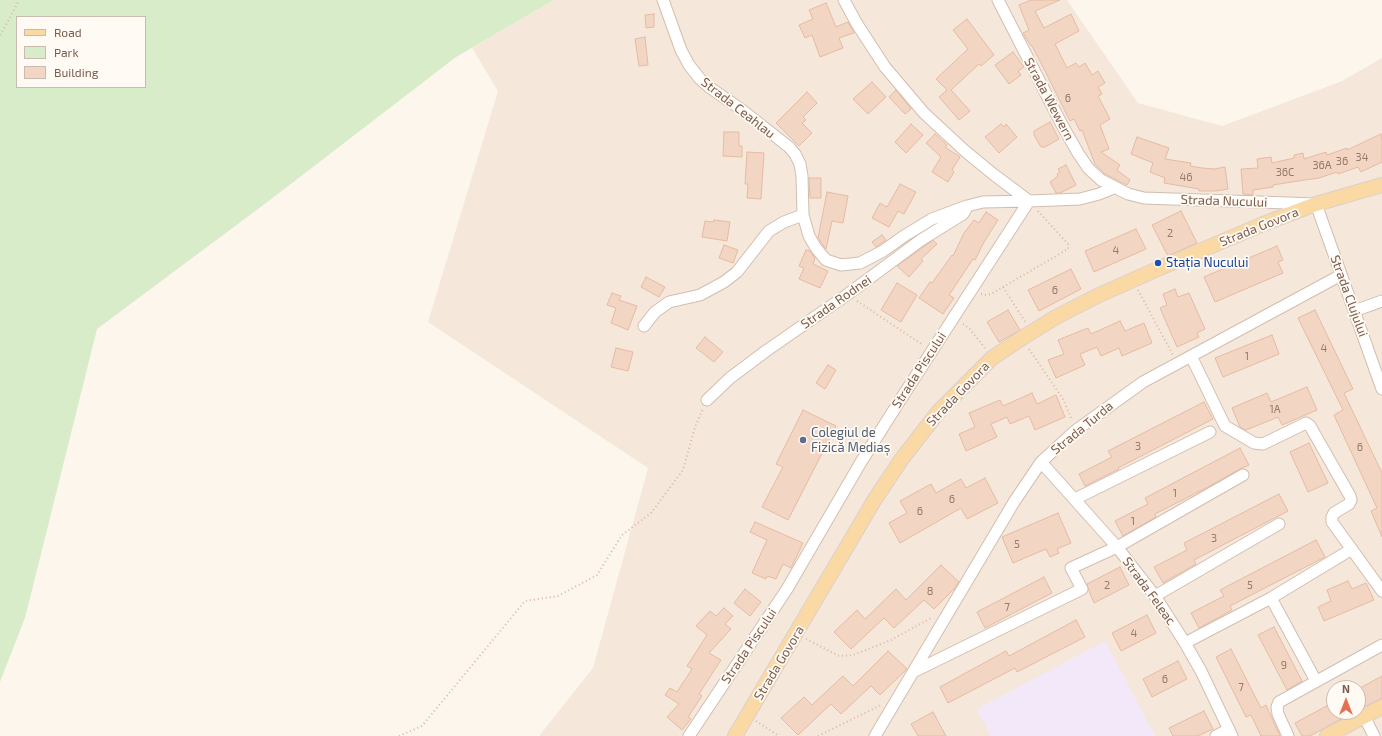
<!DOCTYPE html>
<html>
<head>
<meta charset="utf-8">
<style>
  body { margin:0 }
  #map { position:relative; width:1382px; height:736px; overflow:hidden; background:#fdf6ec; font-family:"Exo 2",sans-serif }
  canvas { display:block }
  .legend { position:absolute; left:16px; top:16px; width:130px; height:72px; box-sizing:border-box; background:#fffaf3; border:1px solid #cabbb1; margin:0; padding:5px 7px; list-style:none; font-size:12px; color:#7a5c4d }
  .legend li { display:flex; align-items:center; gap:8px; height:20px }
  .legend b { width:20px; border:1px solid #cabbb1 }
  .north { position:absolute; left:1326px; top:680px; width:40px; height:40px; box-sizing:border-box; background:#fffaf3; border:1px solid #cabbb1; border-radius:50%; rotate:0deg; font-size:11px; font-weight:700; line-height:16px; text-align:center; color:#7a5c4d }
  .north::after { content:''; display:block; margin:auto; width:14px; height:18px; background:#e76f51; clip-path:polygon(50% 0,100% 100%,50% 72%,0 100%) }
</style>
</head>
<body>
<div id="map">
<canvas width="1382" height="736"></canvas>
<ul class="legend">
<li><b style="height:5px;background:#fbd9a5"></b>Road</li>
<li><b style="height:11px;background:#d8ecc9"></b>Park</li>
<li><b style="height:11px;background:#f3d5c3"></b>Building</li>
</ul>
<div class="north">N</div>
</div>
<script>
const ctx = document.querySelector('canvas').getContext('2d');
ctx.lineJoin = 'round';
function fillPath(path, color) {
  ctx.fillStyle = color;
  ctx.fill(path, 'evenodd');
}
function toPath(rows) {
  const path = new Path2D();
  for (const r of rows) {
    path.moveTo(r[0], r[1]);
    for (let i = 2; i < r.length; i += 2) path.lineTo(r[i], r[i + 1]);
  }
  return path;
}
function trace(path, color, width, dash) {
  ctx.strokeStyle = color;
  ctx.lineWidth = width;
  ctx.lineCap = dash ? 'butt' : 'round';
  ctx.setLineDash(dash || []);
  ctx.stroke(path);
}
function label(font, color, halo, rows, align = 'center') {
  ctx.font = font + ' "Exo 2",sans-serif';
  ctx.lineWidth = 3.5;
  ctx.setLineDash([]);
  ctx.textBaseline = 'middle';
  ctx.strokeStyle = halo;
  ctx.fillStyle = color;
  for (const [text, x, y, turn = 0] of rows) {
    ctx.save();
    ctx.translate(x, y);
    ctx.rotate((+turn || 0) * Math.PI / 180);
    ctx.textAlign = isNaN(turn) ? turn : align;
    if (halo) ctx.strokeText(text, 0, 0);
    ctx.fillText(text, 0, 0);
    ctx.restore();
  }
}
fillPath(toPath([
  [554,0,1067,0,1138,103,1222,126,1342,81,1382,58,1382,736,539,736,593,668,648,468,428,322,498,91,472,48],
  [1334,688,1358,688,1358,712,1334,712]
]), '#f5e8da');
fillPath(toPath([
  [1105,641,1155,736,991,736,977,709]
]), '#f3e8fa');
fillPath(toPath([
  [0,0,554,0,456,57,270,200,97,329,25,618,0,682],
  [17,17,145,17,145,87,17,87]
]), '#d8ecc9');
const building = toPath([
  [1031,0,1060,0,1035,11,1044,28,1071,14,1079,31,1055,44,1067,68,1076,63,1079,67,1085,63,1092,75,1098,71,1105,83,1098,87,1102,94,1098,96,1110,119,1100,125,1109,149,1101,152,1120,165,1117,170,1130,180,1127,185,1105,174,1095,164,1082,130,1080,131,1074,119,1070,121,1042,65,1032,46,1031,46,1023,33,1029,30,1019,5,1031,0],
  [826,3,836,27,848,22,854,33,839,38,843,48,820,57,812,35,805,38,799,25,813,19,809,10,826,3],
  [654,14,654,27,646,28,645,15,654,14],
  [967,19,994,55,981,66,979,64,951,90,970,111,959,120,939,97,947,90,936,79,968,49,953,30,967,19],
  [645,37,648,65,639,66,635,39,645,37],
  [1013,52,1024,67,1018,71,1021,75,1009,84,995,65,1013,52],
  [872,82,886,97,868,114,853,99,872,82],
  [896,90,911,109,905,114,889,97,896,90],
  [807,92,817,103,803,117,806,120,802,123,812,133,799,146,776,123,807,92],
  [1050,122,1059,139,1045,147,1041,147,1034,135,1034,131,1050,122],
  [911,124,923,135,906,153,895,142,911,124],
  [1001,124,1004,127,1006,124,1017,137,999,153,985,137,1001,124],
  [724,132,739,132,739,146,742,146,742,157,723,156,724,132],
  [935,134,947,145,945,147,960,157,952,170,954,172,948,182,932,172,941,157,926,143,935,134],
  [1381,134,1382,140,1382,162,1361,172,1358,167,1338,174,1337,172,1319,178,1298,181,1273,185,1273,187,1253,190,1253,195,1243,194,1241,169,1258,168,1257,159,1271,157,1272,163,1294,158,1294,155,1303,153,1304,159,1326,152,1327,155,1347,148,1347,150,1381,134],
  [1137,137,1169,148,1165,159,1191,163,1190,166,1202,168,1214,169,1225,167,1228,189,1216,191,1199,191,1199,189,1164,183,1165,178,1150,172,1153,163,1131,154,1137,137],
  [747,152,764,153,761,199,747,198,748,184,745,184,747,152],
  [1066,165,1076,185,1060,193,1056,193,1050,182,1058,176,1057,174,1060,172,1058,169,1066,165],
  [809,178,821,178,821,198,810,198,809,178],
  [900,184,916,192,904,214,898,211,889,227,872,218,880,203,887,207,900,184],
  [827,192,848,196,843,223,832,221,826,249,818,238,827,192],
  [1181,211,1197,243,1168,256,1152,225,1181,211],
  [986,212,998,220,984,242,975,260,973,259,949,295,954,298,943,314,919,298,930,282,932,283,952,255,953,256,964,233,974,220,979,223,986,212],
  [714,220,730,222,727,241,702,237,705,221,713,222,714,220],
  [1136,229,1146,249,1094,272,1085,251,1136,229],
  [882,235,886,240,876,247,872,242,882,235],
  [933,240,937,244,921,259,923,261,909,277,897,266,933,240],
  [724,245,738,250,733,263,719,258,724,245],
  [1277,246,1283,260,1278,262,1283,273,1215,302,1204,277,1277,246],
  [806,250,810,251,815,258,813,264,828,271,820,288,799,279,804,268,799,266,806,250],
  [1071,269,1081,289,1039,311,1028,290,1071,269],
  [646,277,665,287,659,297,641,287,646,277],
  [897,283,917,295,901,322,881,310,897,283],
  [1175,289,1178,297,1189,293,1205,329,1197,333,1199,337,1177,347,1160,308,1167,305,1163,294,1175,289],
  [612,293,621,296,619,300,637,306,628,330,611,323,616,308,607,305,612,293],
  [1008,310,1020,330,999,342,987,322,1008,310],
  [1315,310,1353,389,1344,393,1382,473,1382,537,1371,511,1377,508,1334,415,1343,410,1298,318,1315,310],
  [1120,321,1125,331,1144,323,1152,343,1122,356,1119,348,1101,356,1097,347,1080,354,1085,365,1056,378,1048,360,1064,354,1058,340,1088,328,1091,334,1120,321],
  [1272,335,1279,354,1223,377,1215,358,1272,335],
  [705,337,723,352,714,362,696,348,705,337],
  [616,348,633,352,628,371,611,367,616,348],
  [828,365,836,370,825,389,816,383,828,365],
  [1307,387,1317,410,1282,425,1278,417,1246,430,1240,427,1232,408,1267,393,1271,402,1307,387],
  [1032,393,1037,404,1056,395,1065,417,1035,430,1029,416,1010,424,1007,417,991,424,997,437,966,451,959,434,975,427,969,413,1000,400,1003,406,1032,393],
  [1204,402,1213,419,1118,468,1119,469,1085,486,1079,474,1112,457,1108,451,1204,402],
  [803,410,836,426,788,520,762,507,783,467,776,464,803,410],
  [1309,443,1328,483,1308,492,1290,452,1309,443],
  [1240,448,1249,465,1240,469,1208,487,1155,514,1156,517,1123,536,1115,521,1148,504,1145,498,1240,448],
  [985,478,998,503,967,519,961,508,900,543,889,523,907,513,900,501,931,484,936,493,961,479,966,488,985,478],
  [1279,494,1288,511,1194,560,1196,564,1163,583,1154,567,1187,550,1184,543,1279,494],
  [1058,513,1071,543,1057,549,1059,553,1050,557,1046,549,1013,563,1002,537,1058,513],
  [755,522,803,543,791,568,783,564,776,579,767,576,766,579,752,573,767,540,750,532,755,522],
  [1316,540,1325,557,1230,606,1232,610,1199,628,1191,613,1224,596,1220,590,1316,540],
  [941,565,959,582,954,589,934,609,924,600,894,628,884,618,851,649,834,632,857,610,865,619,896,589,906,600,941,565],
  [1120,567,1129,585,1094,603,1089,591,1087,584,1120,567],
  [1044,577,1052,593,985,628,977,612,1044,577],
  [1348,581,1352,589,1366,583,1374,600,1324,621,1318,607,1331,601,1327,590,1348,581],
  [745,589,761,602,750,616,734,603,745,589],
  [724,608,733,616,725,624,731,629,709,653,721,660,699,694,702,696,688,717,691,719,682,730,667,717,679,704,665,695,670,688,677,692,692,669,687,666,707,635,696,626,710,611,716,616,724,608],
  [1147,615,1156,633,1121,651,1112,633,1147,615],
  [1076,620,1085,637,1017,672,1015,668,948,703,940,687,1006,651,1009,656,1076,620],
  [1274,627,1302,681,1287,690,1258,635,1274,627],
  [1231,649,1261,708,1266,705,1280,736,1261,736,1251,715,1246,717,1216,657,1231,649],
  [888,651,907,669,880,695,871,686,841,714,831,704,798,735,781,718,804,697,812,705,843,676,853,686,888,651],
  [1178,661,1187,679,1152,697,1143,679,1178,661],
  [1382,676,1382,698,1358,710,1358,689,1382,676],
  [1334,702,1334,712,1354,712,1310,736,1302,736,1295,723,1334,702],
  [1204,711,1213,729,1198,736,1173,736,1169,728,1204,711],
  [933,712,946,736,918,736,911,724,933,712]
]);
fillPath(building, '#f3d5c3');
trace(building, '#e6bba3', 1);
const minor = toPath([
  [663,0,681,50,689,65,700,79,709,87,742,110,789,147,795,154,800,164,802,176,803,215,809,236,816,248,826,260,841,265,860,263,883,251,904,236,932,219,967,206,983,202,1029,201],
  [844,0,857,24,885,67,924,113,965,151,993,174,1029,201],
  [998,0,1061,123,1078,153,1088,168,1101,180,1128,194,1144,198,1316,204,1382,389],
  [1354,311,1382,301],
  [644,326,655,312,669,302,700,295,724,282,737,272,769,231,784,222,803,215],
  [1191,356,1225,426,1254,443,1263,444,1302,425,1306,423,1310,426,1350,496,1351,500,1349,504,1334,513,1332,517,1332,522,1382,591],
  [707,400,730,378,766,351,848,294,921,240,963,214,966,209],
  [1041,462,1117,547,1155,596,1185,643,1201,671,1232,736],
  [1075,499,1210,432],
  [1155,596,1279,524],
  [1271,598,1316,681],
  [1185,643,1271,598,1352,549],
  [913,672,1082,589,1071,568,1117,547,1243,475],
  [1364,716,1374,736],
  [689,736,787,589,861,462,897,405,1029,201,1080,199,1099,194,1114,188],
  [875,736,1014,502,1041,462,1075,431,1143,382,1341,275],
  [1216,736,1229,729],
  [1288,736,1278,714,1277,707,1279,702,1382,645]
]);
const major = toPath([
  [735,736,875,499,901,460,939,411,992,358,1022,338,1056,317,1099,295,1160,268,1263,224,1316,204,1382,185],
  [1327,736,1382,707]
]);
trace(minor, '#d1beb0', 13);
trace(major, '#dad1cd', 16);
trace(toPath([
  [0,35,10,18,19,0],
  [1003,287,1026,323],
  [1138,290,1173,355],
  [981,294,986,295,991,294,1068,249,1068,244,1038,211],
  [857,301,923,345],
  [963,324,969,328,985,348],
  [1029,349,1063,399,1072,420],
  [806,639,839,656,853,655,891,640,933,617],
  [756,721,779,736],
  [399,736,422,726,525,601,558,596,597,575,622,535,651,513,683,470,695,427,703,409],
  [818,736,881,705]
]), '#d9b8a5', 2, [1, 3]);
trace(minor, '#fff', 11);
trace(major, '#fbd9a5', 14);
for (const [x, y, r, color] of [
  [1158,263,4,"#1a4fb4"],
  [803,440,4,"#5c6f8a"]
]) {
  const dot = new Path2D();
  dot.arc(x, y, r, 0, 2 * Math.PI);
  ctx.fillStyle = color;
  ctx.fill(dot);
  trace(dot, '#fffaf3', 1.5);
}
label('11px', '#987a6a', null, [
  ["6",1068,98],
  ["34",1362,157],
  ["36",1342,161],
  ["36A",1322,165],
  ["36C",1285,172],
  ["46",1186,177],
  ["2",1170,233],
  ["4",1116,250],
  ["6",1055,290],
  ["4",1324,348],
  ["1",1247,356],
  ["1A",1275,409],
  ["3",1138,446],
  ["6",1360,447],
  ["1",1175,493],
  ["6",952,499],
  ["6",920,511],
  ["1",1133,521],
  ["3",1214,538],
  ["5",1017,544],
  ["2",1107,585],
  ["5",1250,585],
  ["8",930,591],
  ["7",1007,607],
  ["4",1134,633],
  ["9",1284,665],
  ["6",1165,679],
  ["7",1241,687]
]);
label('13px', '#7a5c4d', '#fffaf3', [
  ["Strada Wewern",1049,99,62],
  ["Strada Ceahlau",738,108,38],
  ["Strada Nucului",1224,201,2],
  ["Strada Govora",1259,227,-22],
  ["Strada Clujului",1349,296,70],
  ["Strada Rodnei",836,302,-35],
  ["Strada Piscului",919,370,-57],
  ["Strada Govora",958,394,-46],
  ["Strada Turda",1082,428,-39],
  ["Strada Feleac",1149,591,54],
  ["Strada Piscului",749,646,-56],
  ["Strada Govora",779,663,-59]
]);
label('13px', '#164399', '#fffaf3', [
  ["Stația Nucului",1166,263]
], 'left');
label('13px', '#4e5e75', '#fffaf3', [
  ["Colegiul de",811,433],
  ["Fizică Mediaș",811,448]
], 'left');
</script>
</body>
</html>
